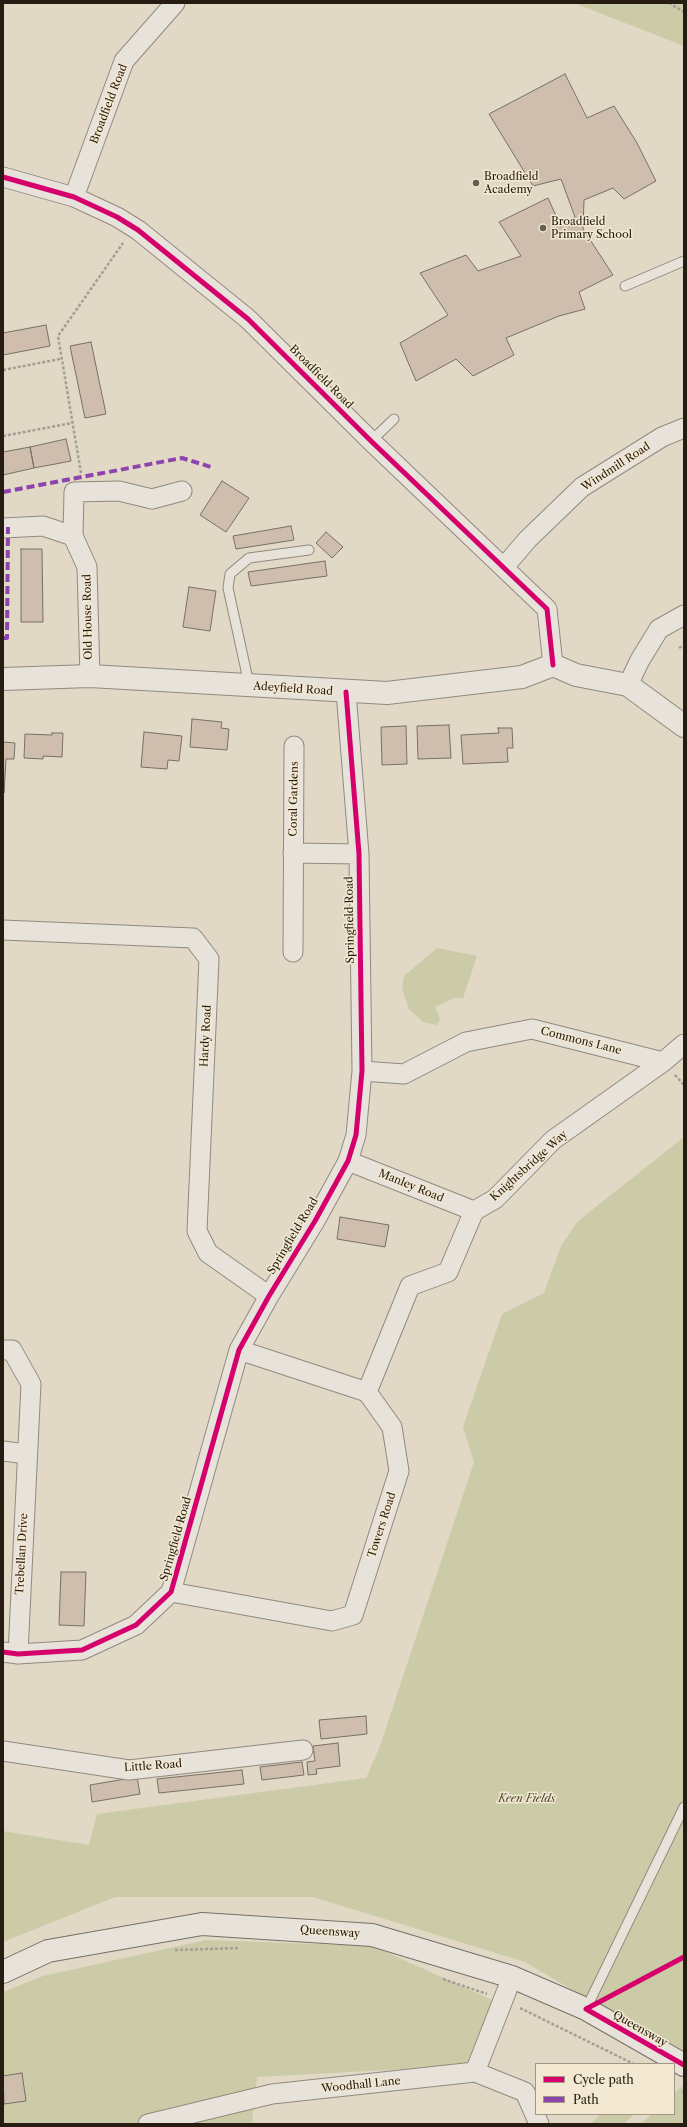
<!DOCTYPE html>
<html>
<head>
<meta charset="utf-8">
<style>
  body { margin:0 }
  #map { position:relative; width:687px; height:2127px; overflow:hidden; background:#e1d8c6; font-family:"Libre Caslon Text",serif }
  canvas { display:block }
  .frame { position:absolute; inset:0; border:4px solid #261c11; pointer-events:none }
  .legend { position:absolute; left:535px; top:2063px; width:140px; height:52px; box-sizing:border-box; background:#f3e8d2; border:1px solid #a19685; margin:0; padding:5px 7px; list-style:none; font-size:12px; color:#261c11 }
  .legend li { display:flex; align-items:center; gap:8px; height:20px }
  .legend b { width:20px; border:1px solid #a19685 }
</style>
</head>
<body>
<div id="map">
<canvas width="687" height="2127"></canvas>
<div class="frame"></div>
<ul class="legend">
<li><b style="height:5px;background:#d6006c"></b>Cycle path</li>
<li><b style="height:5px;background:#8e44ad"></b>Path</li>
</ul>
</div>
<script>
const ctx = document.querySelector('canvas').getContext('2d');
ctx.lineJoin = 'round';
function fillPath(path, color) {
  ctx.fillStyle = color;
  ctx.fill(path, 'evenodd');
}
function toPath(rows) {
  const path = new Path2D();
  for (const r of rows) {
    path.moveTo(r[0], r[1]);
    for (let i = 2; i < r.length; i += 2) path.lineTo(r[i], r[i + 1]);
  }
  return path;
}
function trace(path, color, width, dash) {
  ctx.strokeStyle = color;
  ctx.lineWidth = width;
  ctx.lineCap = dash ? 'butt' : 'round';
  ctx.setLineDash(dash || []);
  ctx.stroke(path);
}
function label(font, color, halo, rows, align = 'center') {
  ctx.font = font + ' "Libre Caslon Text",serif';
  ctx.lineWidth = 3;
  ctx.setLineDash([]);
  ctx.textBaseline = 'middle';
  ctx.strokeStyle = halo;
  ctx.fillStyle = color;
  for (const [text, x, y, turn = 0] of rows) {
    ctx.save();
    ctx.translate(x, y);
    ctx.rotate((+turn || 0) * Math.PI / 180);
    ctx.textAlign = isNaN(turn) ? turn : align;
    if (halo) ctx.strokeText(text, 0, 0);
    ctx.fillText(text, 0, 0);
    ctx.restore();
  }
}
fillPath(toPath([
  [574,3,684,3,684,46],
  [437,948,477,956,463,998,454,998,435,1007,440,1019,437,1025,423,1022,409,1009,402,988,404,976],
  [684,1137,684,2056,525,1962,313,1897,115,1897,3,1942,3,1831,89,1845,97,1814,366,1778,379,1749,474,1462,463,1427,502,1314,544,1293,561,1246,578,1221],
  [206,1940,373,1946,501,2004,480,2065,257,2077,252,2124,3,2124,3,1992,43,1976],
  [681,2087,684,2088,684,2124,641,2124,652,2114,674,2114,674,2093],
  [600,2114,634,2114,624,2124,591,2124]
]), '#cccba8');
const building = toPath([
  [565,74,587,118,614,106,637,143,656,181,624,199,613,188,584,200,583,229,613,275,579,292,585,309,559,316,506,338,514,355,473,376,456,359,416,381,400,343,448,315,420,273,466,255,478,271,521,256,499,222,548,198,561,227,575,217,561,179,533,186,489,114,565,74],
  [46,325,50,346,3,355,3,333,46,325],
  [91,342,106,414,85,418,70,346,91,342],
  [66,439,71,461,34,468,30,447,66,439],
  [30,447,34,468,3,475,3,452,30,447],
  [222,481,249,498,226,532,200,515,222,481],
  [291,526,294,540,236,549,233,536,291,526],
  [326,532,343,547,332,558,316,543,326,532],
  [21,549,42,549,43,622,21,622,21,549],
  [325,561,327,576,251,586,248,572,325,561],
  [189,587,216,591,210,631,183,627,189,587],
  [192,719,222,722,221,728,229,729,227,750,190,747,192,719],
  [449,725,451,758,418,759,417,726,449,725],
  [406,726,407,764,382,765,381,727,406,726],
  [498,728,512,728,513,748,507,748,508,762,463,764,461,735,499,733,498,728],
  [144,732,182,736,179,761,168,760,167,769,141,767,144,732],
  [52,733,63,733,62,757,43,756,43,759,24,758,25,734,52,735,52,733],
  [3,742,15,743,14,759,6,759,4,793,3,742],
  [340,1217,389,1225,385,1247,337,1239,340,1217],
  [61,1572,86,1572,84,1626,59,1625,61,1572],
  [366,1716,367,1734,321,1739,319,1720,366,1716],
  [338,1743,340,1766,316,1769,317,1774,308,1775,307,1762,315,1761,313,1746,338,1743],
  [302,1762,304,1775,262,1780,260,1767,302,1762],
  [242,1770,244,1784,159,1793,157,1779,242,1770],
  [137,1777,140,1794,92,1802,90,1785,137,1777],
  [22,2073,26,2101,4,2104,3,2076,22,2073]
]);
fillPath(building, '#cfbeae');
trace(building, '#767166', 1);
const service = toPath([
  [625,286,684,261],
  [371,441,394,419],
  [249,684,228,588,230,574,249,558,309,550],
  [586,2009,684,1807]
]);
const minor = toPath([
  [3,177,74,197,117,217,138,230,248,319,371,441,547,609,553,665],
  [74,197,124,61,175,3],
  [3,528,43,526,73,536],
  [504,567,528,539,582,487,662,437,684,428],
  [90,676,87,567,73,536,74,492,119,491,152,499,182,491],
  [628,685,640,660,659,629,684,615],
  [293,853,359,854],
  [3,930,193,938,209,959,197,1231,208,1253,269,1296],
  [293,952,294,746],
  [362,1071,404,1074,466,1042,532,1029,663,1062],
  [348,1161,474,1211],
  [3,1350,12,1350,31,1384,18,1654],
  [367,1392,410,1286,448,1272,474,1211,495,1199,553,1140,663,1062,684,1044],
  [3,1451,27,1454],
  [171,1592,332,1621,353,1615,399,1471,392,1427,367,1392,239,1350],
  [3,1652,18,1654,82,1650,136,1625,171,1592,239,1350,269,1296,315,1221,348,1161,356,1135,362,1071,359,854,346,692],
  [3,1751,129,1770,303,1750],
  [475,2072,525,2092,539,2124],
  [148,2124,272,2094,475,2072,512,1977]
]);
const tertiary = toPath([
  [3,679,90,676,387,693,522,677,553,665,576,675,628,685,684,726]
]);
const secondary = toPath([
  [3,1972,48,1951,202,1924,372,1935,512,1977,586,2009,684,2065]
]);
trace(service, '#918a7e', 11);
trace(minor, '#918a7e', 21);
trace(tertiary, '#918a7e', 24);
trace(secondary, '#767166', 24);
trace(toPath([
  [669,3,684,12],
  [3,370,60,359],
  [3,436,72,423],
  [81,473,58,336,123,243],
  [679,648,684,645],
  [675,1075,684,1085],
  [175,1950,240,1948],
  [443,1979,487,1994],
  [607,1998,684,1957],
  [520,2008,634,2064],
  [683,2091,684,2093]
]), '#a39e96', 2.5, [3, 2]);
trace(service, '#e7e2da', 9);
trace(minor, '#e7e2da', 19);
trace(tertiary, '#e7e2da', 22);
trace(secondary, '#e7e2da', 22);
trace(toPath([
  [3,492,182,458,211,467],
  [3,638,7,638,8,527]
]), '#8e44ad', 4, [8, 4]);
trace(toPath([
  [3,177,74,197,117,217,138,230,248,319,371,441,547,609,553,665],
  [3,1652,18,1654,82,1650,136,1625,171,1592,239,1350,269,1296,315,1221,348,1161,356,1135,362,1071,359,854,346,692],
  [586,2009,684,2065],
  [586,2009,684,1957]
]), '#d6006c', 5);
for (const [x, y, r, color] of [
  [476,183,4,"#675e50"],
  [543,228,4,"#675e50"]
]) {
  const dot = new Path2D();
  dot.arc(x, y, r, 0, 2 * Math.PI);
  ctx.fillStyle = color;
  ctx.fill(dot);
  trace(dot, '#f3e8d2', 1.5);
}
label('11px', '#261c11', '#f3e8d2', [
  ["Broadfield Road",109,104,-69],
  ["Broadfield Road",321,377,45],
  ["Windmill Road",616,467,-33],
  ["Old House Road",88,617,-91],
  ["Adeyfield Road",293,689,4],
  ["Coral Gardens",294,799,-89],
  ["Springfield Road",350,920,-91],
  ["Hardy Road",206,1036,-87],
  ["Commons Lane",581,1041,14],
  ["Knightsbridge Way",529,1166,-42],
  ["Manley Road",411,1186,22],
  ["Springfield Road",293,1236,-59],
  ["Towers Road",382,1525,-72],
  ["Springfield Road",176,1539,-74],
  ["Trebellan Drive",22,1554,-87],
  ["Little Road",153,1766,-4],
  ["Queensway",330,1932,4],
  ["Queensway",640,2029,30],
  ["Woodhall Lane",361,2085,-6]
]);
label('11px', '#261c11', '#f3e8d2', [
  ["Broadfield",484,177],
  ["Academy",484,190],
  ["Broadfield",551,222],
  ["Primary School",551,235]
], 'left');
label('italic 11px', '#524d37', '#f3e8d2', [
  ["Keen Fields",527,1799]
]);
</script>
</body>
</html>
